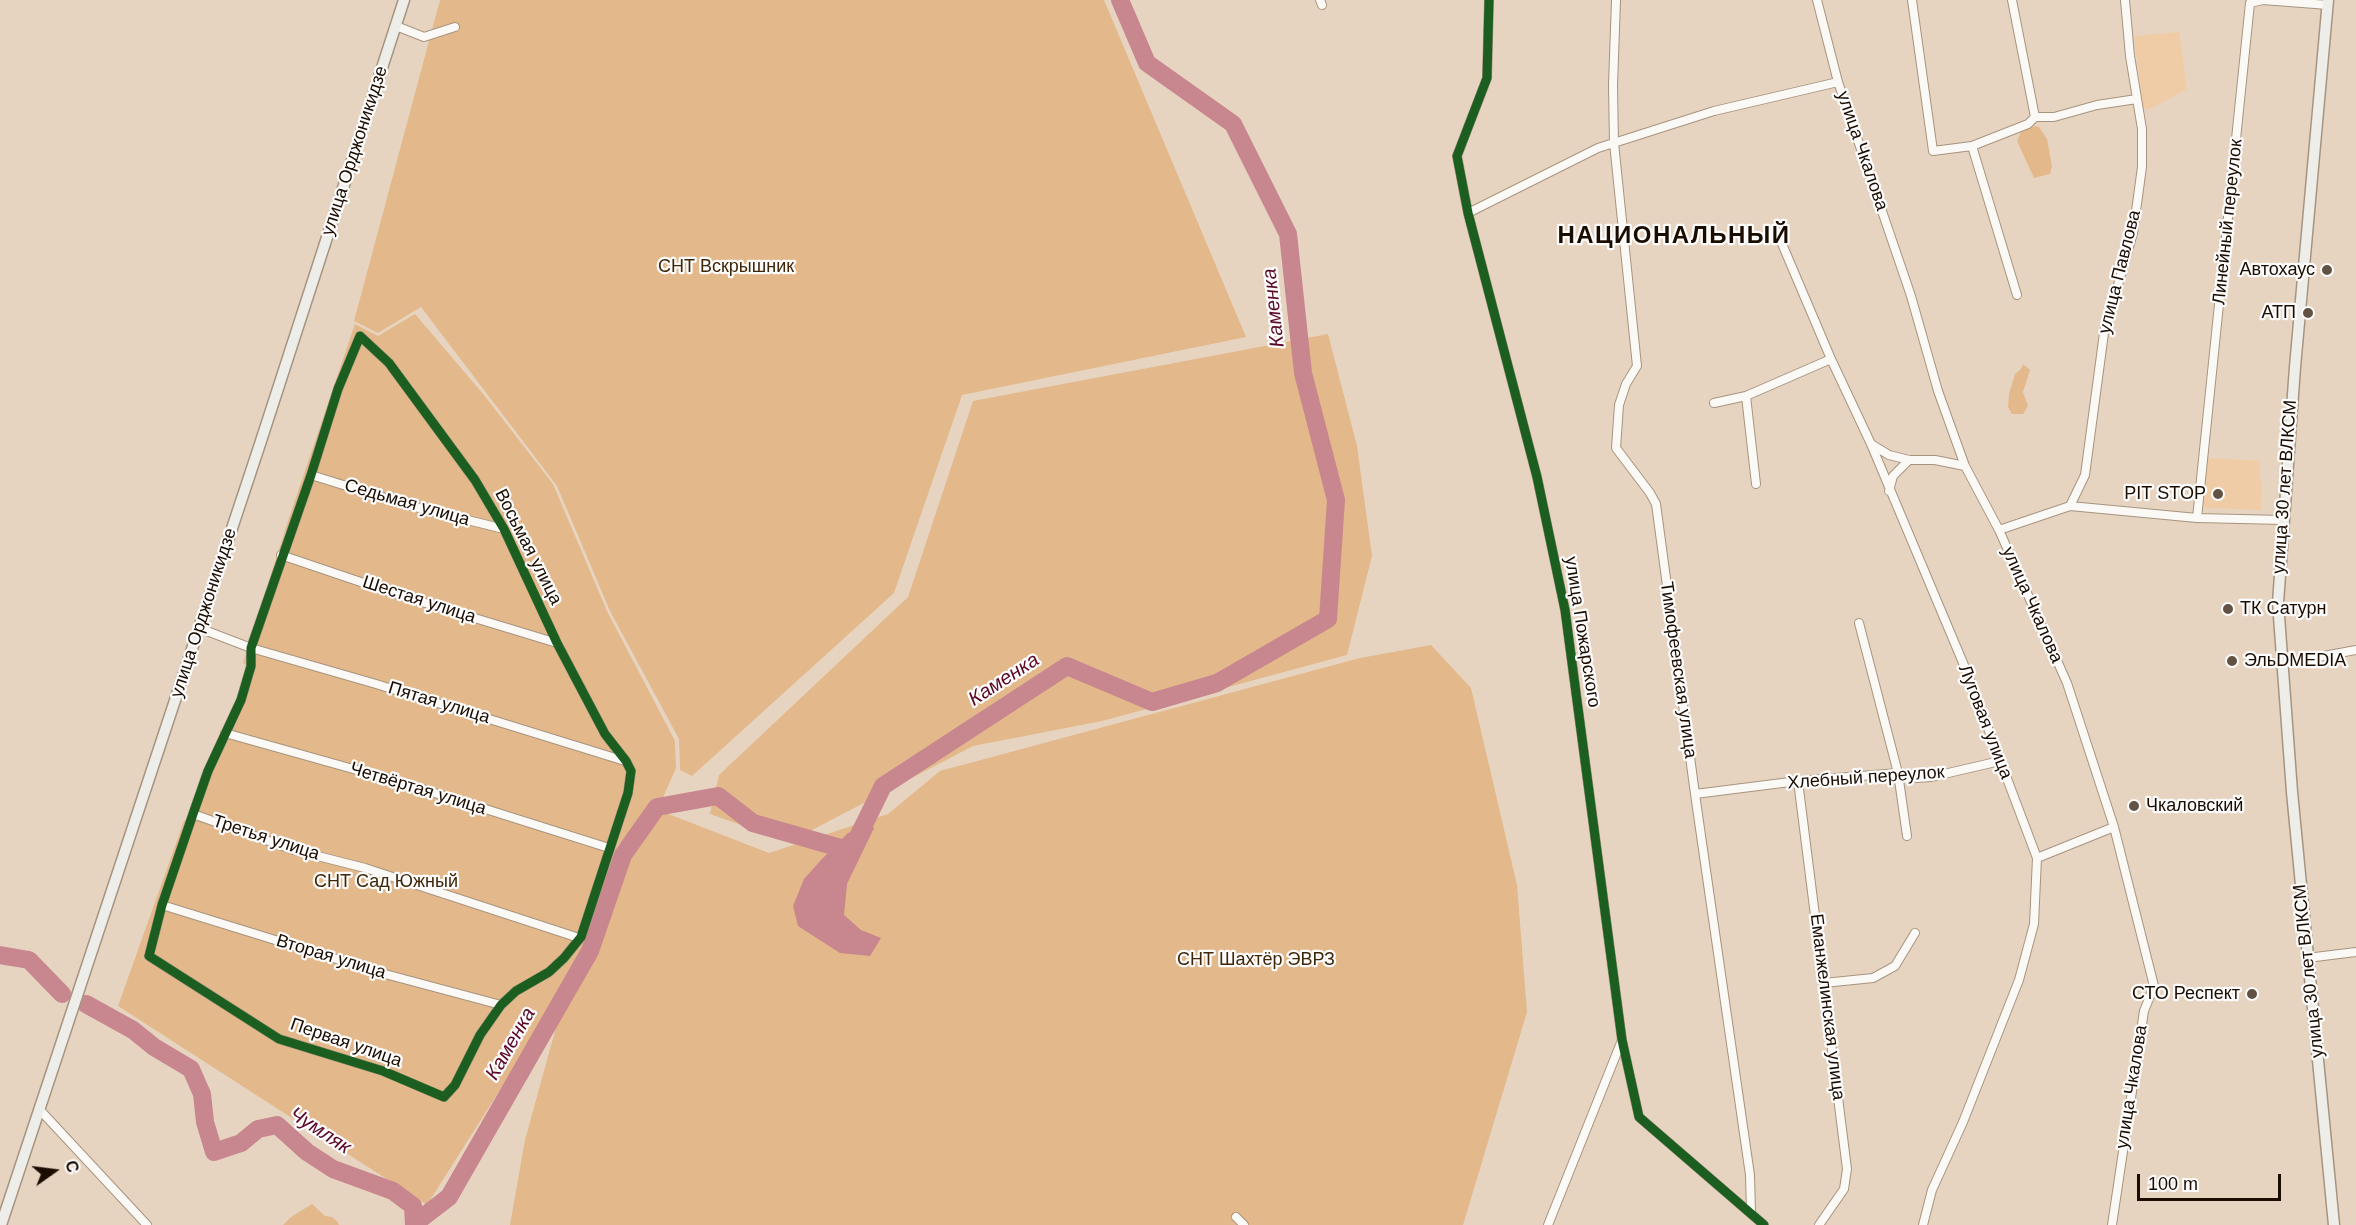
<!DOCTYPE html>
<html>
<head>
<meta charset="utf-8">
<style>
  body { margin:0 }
  #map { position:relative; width:2356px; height:1225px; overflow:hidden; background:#e7d4c0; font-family:Arial,sans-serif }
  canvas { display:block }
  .north { position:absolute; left:24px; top:1141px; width:60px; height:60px; -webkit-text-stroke:4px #fcfcfc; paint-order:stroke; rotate:76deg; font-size:16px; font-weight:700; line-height:24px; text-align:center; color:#1b0c00 }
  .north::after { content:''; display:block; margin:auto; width:21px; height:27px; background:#1b0c00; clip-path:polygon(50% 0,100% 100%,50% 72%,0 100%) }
  .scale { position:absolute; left:2137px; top:1174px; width:144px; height:27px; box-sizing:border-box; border:3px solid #1b0c00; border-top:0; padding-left:8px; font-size:18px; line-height:21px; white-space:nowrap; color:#1b0c00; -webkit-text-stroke:4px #fcfcfc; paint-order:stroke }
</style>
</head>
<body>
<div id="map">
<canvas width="2356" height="1225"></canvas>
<div class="north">С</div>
<div class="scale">100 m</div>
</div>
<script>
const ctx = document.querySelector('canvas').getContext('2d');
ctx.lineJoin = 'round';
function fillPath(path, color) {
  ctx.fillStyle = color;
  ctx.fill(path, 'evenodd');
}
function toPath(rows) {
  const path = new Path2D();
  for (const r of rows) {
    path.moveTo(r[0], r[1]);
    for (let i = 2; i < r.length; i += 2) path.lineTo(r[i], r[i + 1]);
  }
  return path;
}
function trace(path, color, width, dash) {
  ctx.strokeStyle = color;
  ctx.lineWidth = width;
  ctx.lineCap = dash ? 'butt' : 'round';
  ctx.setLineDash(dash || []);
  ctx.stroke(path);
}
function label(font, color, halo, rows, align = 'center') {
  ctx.font = font + ' Arial,sans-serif';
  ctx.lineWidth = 4.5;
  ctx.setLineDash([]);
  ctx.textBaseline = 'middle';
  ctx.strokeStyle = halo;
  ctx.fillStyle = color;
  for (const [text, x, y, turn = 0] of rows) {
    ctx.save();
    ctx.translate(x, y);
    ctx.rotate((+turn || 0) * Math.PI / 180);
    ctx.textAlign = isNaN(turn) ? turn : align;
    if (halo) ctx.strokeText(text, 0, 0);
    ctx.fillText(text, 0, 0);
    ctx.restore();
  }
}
fillPath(toPath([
  [2179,32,2187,89,2148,110,2143,107,2134,36],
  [2207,458,2260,461,2260,480,2262,482,2261,510,2206,508,2200,502]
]), '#f0cca6');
fillPath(toPath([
  [440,0,1104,0,1246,337,962,395,894,593,692,776,680,770,679,739,610,611,557,486,421,307,378,333,354,321],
  [2035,126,2039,127,2047,139,2052,166,2050,174,2034,178,2017,141,2021,132],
  [415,314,484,395,553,484,607,611,675,741,676,768,661,802,618,845,574,973,427,1205,118,1006,184,821,189,817,237,702,247,666,243,663,290,515,355,324,378,336],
  [1328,334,1357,446,1372,556,1347,655,1102,721,973,746,789,842,710,814,719,775,908,597,973,401],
  [2023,364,2030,370,2023,392,2028,406,2023,414,2012,414,2008,407,2009,394,2015,374,2021,369],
  [1431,645,1471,688,1517,885,1527,1012,1463,1225,510,1225,525,1140,557,1024,621,847,658,810,769,853,888,814,940,771,1360,658],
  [312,1204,325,1216,332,1217,338,1222,339,1225,283,1225,291,1217]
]), '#e3b88b');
fillPath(toPath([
  [869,824,874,828,847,884,844,915,861,930,881,938,870,956,840,953,798,926,793,906,804,879,822,859,848,833]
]), '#c8868e');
trace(toPath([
  [0,955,29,960,62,994],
  [86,1004,133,1030,154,1047,191,1069,202,1094,205,1122,214,1152,241,1143,258,1129,277,1125,307,1152,333,1169,393,1191,413,1206,414,1225],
  [414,1224,449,1197,590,951,623,855,657,807,718,796,753,823,851,851,883,786,1067,666,1152,702,1217,683,1328,619,1336,500,1303,373,1288,234,1233,124,1147,63,1120,0]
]), '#c8868e', 18);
const minor = toPath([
  [1320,0,1322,5],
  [1489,0,1487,78,1457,156,1468,213,1537,477,1565,610,1622,1040,1639,1117,1764,1225],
  [1616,0,1613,85,1614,143,1637,366,1626,384,1619,405,1616,448,1650,493,1656,504,1695,794,1750,1175,1751,1213],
  [1817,0,1838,82,1911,296,1938,391,1965,466,1999,530,2067,683,2114,827,2154,986,2144,1011,2112,1225],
  [1912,0,1933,151,1972,146,2028,124,2035,117,2054,117,2097,105,2137,99],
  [2012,0,2035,117],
  [396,26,424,37,455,27],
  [1972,146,2017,295],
  [1468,213,1598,148,1714,111,1838,82],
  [1777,232,1831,359,1871,444,1966,670,2037,858,2034,924,2019,980,1963,1122,1932,1190,1923,1225],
  [360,336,389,363,475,480,504,529,557,643,605,734,626,761,631,771,628,793,581,937,564,958,549,972,516,991,501,1005,480,1035,455,1085,444,1097,383,1071,279,1039,149,956,162,905,193,814,208,771,241,700,251,666,251,648,311,475,338,389,360,336],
  [1714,403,1746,396],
  [1871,444,1889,455,1909,460,1935,460,1965,466],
  [311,475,411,506,504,529],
  [1756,484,1746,396,1831,359],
  [1889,491,1893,476,1909,460],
  [2070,506,2085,475,2104,333,2133,233,2142,167,2142,129,2130,56,2125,0],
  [2197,518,2250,3,2263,0,2328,5],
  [1999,530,2070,506,2197,518,2283,520],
  [281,555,402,596,557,643],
  [1859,623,1898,773,1907,836],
  [199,628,251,648,376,684,625,761],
  [2281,664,2356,650],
  [225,733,403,783,609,848],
  [1798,781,1847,1169,1844,1189,1819,1225],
  [1695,794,1798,781,1898,773,1917,778,1931,777,2000,761],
  [193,814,294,850,365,868,579,938],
  [2037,858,2114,827],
  [162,905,385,974,501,1005],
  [2307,958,2356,952],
  [1824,983,1873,978,1895,966,1915,933],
  [40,1110,147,1225],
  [1236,1217,1244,1225],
  [1548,1225,1622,1040]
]);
const secondary = toPath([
  [2328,0,2295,367,2278,603,2292,792,2334,1225],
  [1,1225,260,444,404,0]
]);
trace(minor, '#a7947f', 10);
trace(secondary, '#a7947f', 13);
trace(minor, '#fbf9f6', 8);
trace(secondary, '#edeeea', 10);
trace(toPath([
  [1489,0,1487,78,1457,156,1468,213,1537,477,1565,610,1622,1040,1639,1117,1764,1225],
  [360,336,389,363,475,480,504,529,557,643,605,734,626,761,631,771,628,793,581,937,564,958,549,972,516,991,501,1005,480,1035,455,1085,444,1097,383,1071,279,1039,149,956,162,905,193,814,208,771,241,700,251,666,251,648,311,475,338,389,360,336]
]), '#1b5e20', 9);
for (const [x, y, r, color] of [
  [2327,270,6,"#625243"],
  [2308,313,6,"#625243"],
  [2218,494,6,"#625243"],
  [2228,609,6,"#625243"],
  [2232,661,6,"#625243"],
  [2134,806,6,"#625243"],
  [2252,994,6,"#625243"]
]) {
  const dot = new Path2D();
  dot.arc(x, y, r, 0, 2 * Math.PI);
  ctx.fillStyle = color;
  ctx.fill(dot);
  trace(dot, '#fcfcfc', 2);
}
label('18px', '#1b0c00', '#fcfcfc', [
  ["улица Орджоникидзе",355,151,-72],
  ["улица Чкалова",1862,151,71],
  ["Линейный переулок",2228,222,-84],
  ["улица Павлова",2120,272,-76],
  ["улица 30 лет ВЛКСМ",2285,487,-86],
  ["Седьмая улица",407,503,16],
  ["Восьмая улица",528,547,63],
  ["Шестая улица",419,600,18],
  ["улица Чкалова",2032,605,66],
  ["улица Орджоникидзе",204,613,-72],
  ["улица Пожарского",1582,632,81],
  ["Тимофеевская улица",1678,670,82],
  ["Пятая улица",439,703,17],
  ["Луговая улица",1985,722,69],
  ["Хлебный переулок",1866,778,-4],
  ["Четвёртая улица",418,789,17],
  ["Третья улица",266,838,18],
  ["Вторая улица",331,957,17],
  ["улица 30 лет ВЛКСМ",2309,971,-96],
  ["Еманжелинская улица",1827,1007,83],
  ["Первая улица",346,1043,19],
  ["улица Чкалова",2132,1087,-81]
]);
label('18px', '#3f2607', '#fcfcfc', [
  ["СНТ Вскрышник",726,267],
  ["СНТ Сад Южный",386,882],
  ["СНТ Шахтёр ЭВРЗ",1256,960]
]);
label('18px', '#1b0c00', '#fcfcfc', [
  ["Автохаус",2315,270],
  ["АТП",2296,313],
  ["PIT STOP",2206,494],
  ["ТК Сатурн",2240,609,"left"],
  ["ЭльDMEDIA",2244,661,"left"],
  ["Чкаловский",2146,806,"left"],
  ["СТО Респект",2240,994]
], 'right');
label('italic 20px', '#5b0926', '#fcfcfc', [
  ["Каменка",1274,308,-96],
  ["Каменка",1004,680,-33],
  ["Каменка",511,1044,-60],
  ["Чумляк",320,1131,33]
]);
ctx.letterSpacing = '1.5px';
label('bold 24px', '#1b0c00', '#fcfcfc', [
  ["НАЦИОНАЛЬНЫЙ",1674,236]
]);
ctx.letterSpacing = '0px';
</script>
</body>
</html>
